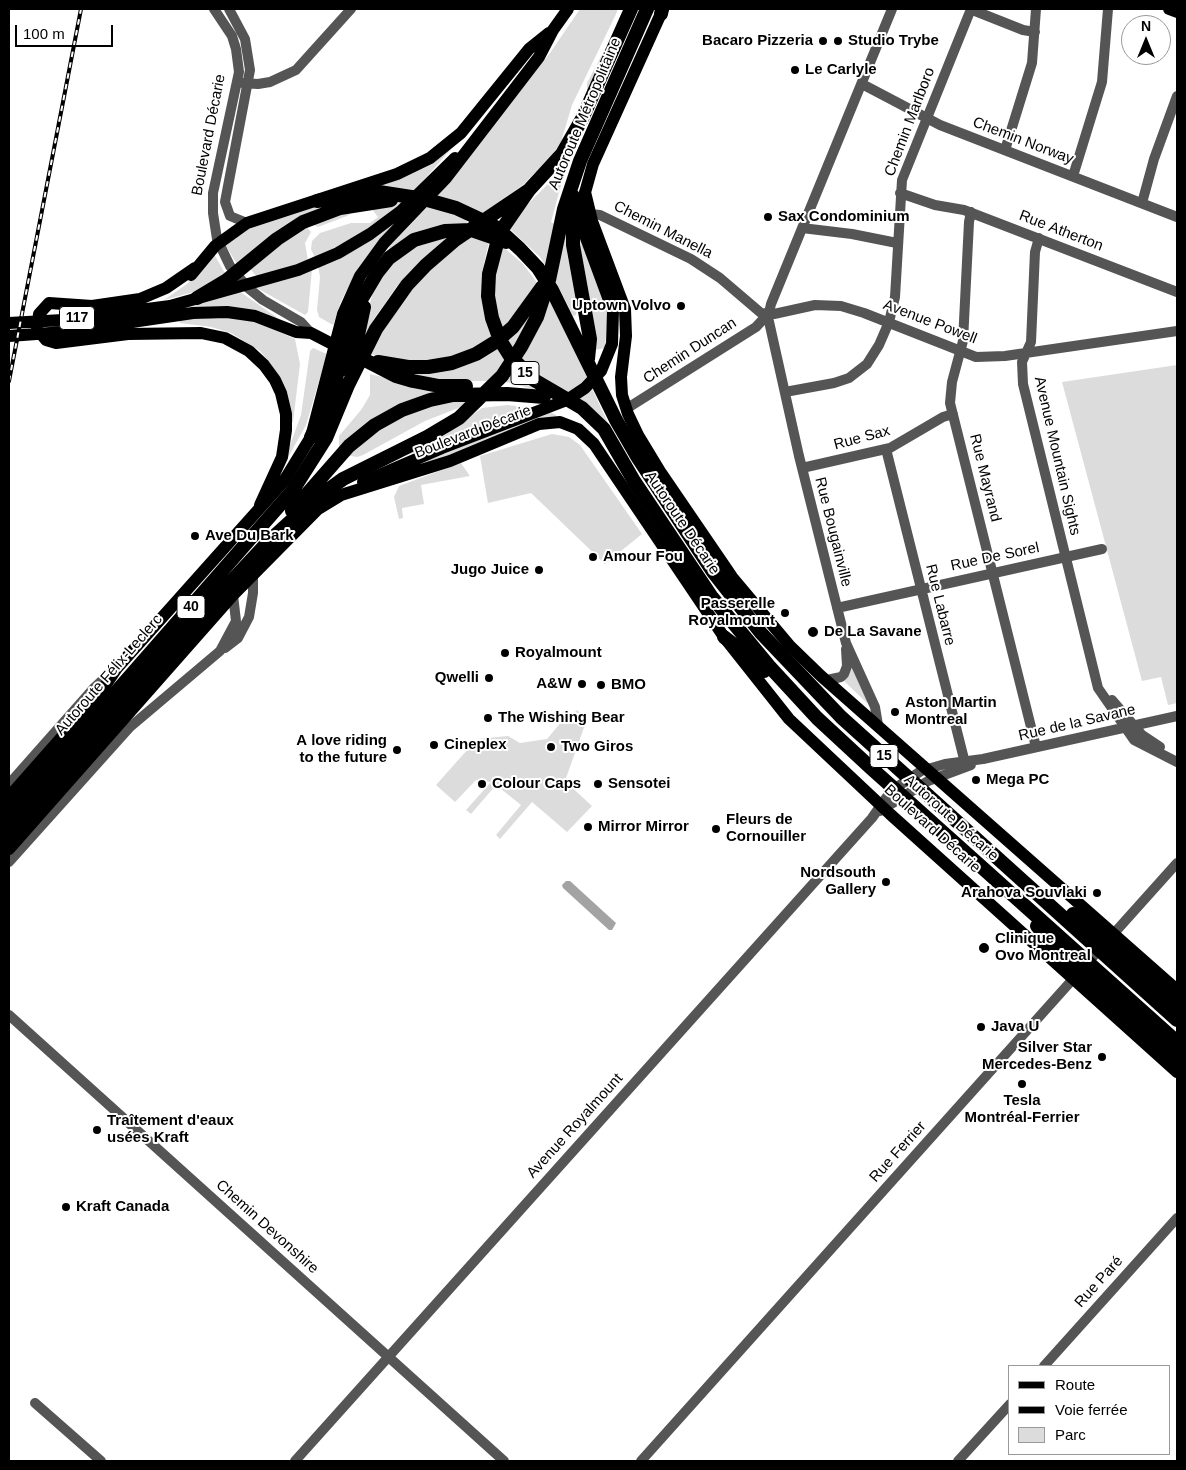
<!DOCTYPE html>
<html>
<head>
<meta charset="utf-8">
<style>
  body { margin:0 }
  #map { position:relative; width:1186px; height:1470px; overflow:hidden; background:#fff; font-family:Arial,sans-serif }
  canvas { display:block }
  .frame { position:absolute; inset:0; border:10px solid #000; pointer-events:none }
  .legend { position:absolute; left:1008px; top:1365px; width:162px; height:90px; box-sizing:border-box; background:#fff; border:1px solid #999; margin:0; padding:6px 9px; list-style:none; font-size:15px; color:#000 }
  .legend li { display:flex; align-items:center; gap:10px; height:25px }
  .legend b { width:25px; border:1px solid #999 }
  .north { position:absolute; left:1121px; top:15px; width:50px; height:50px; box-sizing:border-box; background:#fff; border:1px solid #999; border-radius:50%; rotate:0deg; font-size:14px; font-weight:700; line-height:20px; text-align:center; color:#000 }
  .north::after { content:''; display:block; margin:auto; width:18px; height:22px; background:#000; clip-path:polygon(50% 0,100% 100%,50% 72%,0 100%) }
  .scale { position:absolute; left:15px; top:25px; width:98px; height:22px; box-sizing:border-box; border:2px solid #000; border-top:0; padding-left:6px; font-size:15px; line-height:18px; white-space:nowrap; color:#000; -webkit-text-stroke:4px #fff; paint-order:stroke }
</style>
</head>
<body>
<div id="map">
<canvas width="1186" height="1470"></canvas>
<div class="frame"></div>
<ul class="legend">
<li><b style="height:6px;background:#000"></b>Route</li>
<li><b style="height:6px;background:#000"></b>Voie ferrée</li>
<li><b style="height:14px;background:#dcdcdc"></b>Parc</li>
</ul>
<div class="north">N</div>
<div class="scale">100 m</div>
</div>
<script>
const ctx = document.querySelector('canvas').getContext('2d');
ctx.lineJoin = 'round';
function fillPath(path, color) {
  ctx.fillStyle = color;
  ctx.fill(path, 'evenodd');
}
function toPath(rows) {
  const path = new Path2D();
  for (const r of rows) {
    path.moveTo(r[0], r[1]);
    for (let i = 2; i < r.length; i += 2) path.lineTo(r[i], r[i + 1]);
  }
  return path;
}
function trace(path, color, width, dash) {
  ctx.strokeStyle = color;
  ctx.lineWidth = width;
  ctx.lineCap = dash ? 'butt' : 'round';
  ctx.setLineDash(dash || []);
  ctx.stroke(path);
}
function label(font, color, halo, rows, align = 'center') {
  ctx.font = font + ' Arial,sans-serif';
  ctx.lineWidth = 4;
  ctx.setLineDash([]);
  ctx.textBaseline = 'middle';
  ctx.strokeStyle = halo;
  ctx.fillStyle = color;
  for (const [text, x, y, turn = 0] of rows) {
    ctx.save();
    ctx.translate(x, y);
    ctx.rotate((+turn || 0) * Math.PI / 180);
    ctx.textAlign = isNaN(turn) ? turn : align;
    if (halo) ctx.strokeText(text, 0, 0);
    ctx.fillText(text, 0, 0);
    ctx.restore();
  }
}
fillPath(toPath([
  [580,9,617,9,617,12,572,105,561,142,552,155,524,184,482,214,437,197,550,53],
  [622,17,587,95,587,83],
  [492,103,414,191,379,186,403,174],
  [575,149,564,174,551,222,567,231,567,253,577,306,576,315,573,316,557,284,540,257,510,229,527,205,555,177],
  [361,198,238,266,226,246,226,244,243,229,304,207],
  [375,203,403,203,354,238,315,258,311,249,312,241,320,233,351,223,370,223,378,217,371,208,364,205,347,216,318,227,314,225,313,219,343,208],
  [428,206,474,215,465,220,468,223,466,225,440,226,427,229,409,236,390,249,388,248],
  [406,212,379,240,359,267,341,301,333,325,319,317,317,310,320,277,318,266],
  [306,226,311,232,305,243,308,261,257,277,248,266],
  [577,229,608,311,605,348,595,350],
  [474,235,489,242,484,263,482,285,493,337,461,355,431,362,390,359,370,354,386,324,415,284,457,246],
  [450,236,422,259,397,286,374,319,358,347,373,292,384,272,408,249],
  [502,246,523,264,553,304,608,423,606,425,536,375,507,344,494,313,493,279],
  [214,254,226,275,201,290,164,300,187,284],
  [312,269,308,312,305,315,255,287],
  [239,291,279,319,175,310],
  [224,317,255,321,295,339,300,364,293,422,290,422,270,363,260,351,231,333,211,327,180,323,179,320],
  [313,348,327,354,306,425,280,472,301,415,310,351],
  [498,348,506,360,490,381,451,381,419,377,404,370],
  [1177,365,1177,703,1168,705,1161,677,1142,681,1062,382],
  [516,370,535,386,533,389,506,382],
  [370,374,436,389,437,394,339,447,339,436,361,410,370,395],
  [473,397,461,407,425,421,363,455,357,457,346,455,366,436,408,412],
  [507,405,533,408,405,456,445,435,482,408],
  [550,412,556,415,556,417,401,472,420,461],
  [552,434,569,437,580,445,642,534,605,564,531,493,488,503,480,456],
  [461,463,470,476,421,485,424,504,402,508,403,518,399,519,394,497,399,486],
  [852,666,868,702,867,703,845,682,844,679],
  [577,710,587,719,565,781,592,806,567,832,532,802,500,839,496,835,521,805,496,785,471,814,466,810,491,782,476,780,455,802,436,785,477,739,508,736,520,743,547,739,569,713,572,715]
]), '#dcdcdc');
fillPath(toPath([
  [566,881,570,881,616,923,612,930,609,930,563,888,562,885]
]), '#a3a3a3');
trace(toPath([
  [214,9,232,36,236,49,239,72,213,193,213,213,217,239,230,266,247,287,263,300,301,322,311,333],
  [229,9,245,39,250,70,225,202,230,216,247,223],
  [970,9,1023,30,1035,32],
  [243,83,258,84,270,82,296,70,351,9],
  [862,84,940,125,1177,217],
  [1005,150,1032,63,1036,9],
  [1073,176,1102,82,1108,9],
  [900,193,935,205,964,210,1177,292],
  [1142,203,1154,159,1177,96],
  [971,212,969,222,963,341,952,382,950,403,1036,747],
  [590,214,600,215,691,259,720,278,761,313,774,314,815,305,841,306,864,313,976,357,1005,356,1177,331],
  [802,228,852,234,897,243],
  [1039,238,1035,252,1031,342,1022,362,1023,384,1098,688,1134,740,1177,762],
  [785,392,834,383,849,378,867,364,879,345,889,322,895,297,902,180,971,9],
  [626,409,756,327,768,314],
  [886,449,966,767],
  [802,468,890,448,943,417,953,414],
  [837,608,1102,549],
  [225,648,238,638,249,617,253,593,253,574],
  [827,680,841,677,844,674,847,666,846,649],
  [1112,700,1142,735,1160,747],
  [878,725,875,707,846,643,799,456,768,317,771,304,892,9],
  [9,784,93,689,108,675],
  [880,811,928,781,971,765],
  [9,862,130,727,220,651,236,621,233,595],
  [9,1015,504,1461],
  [1044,1366,1177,1218],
  [35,1403,101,1461],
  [295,1461,872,818,891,791,921,771,945,764,983,759,1177,716],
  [641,1461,1177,863],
  [958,1461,1010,1404]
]), '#555', 10);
trace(toPath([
  [1169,9,1177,12],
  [585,192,592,221,625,309,626,336,621,377,622,395,628,414,638,435,661,473,732,577,790,646,821,676,1177,990],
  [195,268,166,288,140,299,92,306,49,303,39,314,37,329,46,340,56,343,128,334,201,333,225,338,249,351,264,365,275,380,281,393,286,414,286,430,282,457,260,505],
  [191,275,215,246,247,223,397,174,430,158,461,133,529,49,549,33],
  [9,323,63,320,170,306,298,270,338,253,370,234,401,211,455,158],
  [9,336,64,332,193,313,227,312,255,316,296,332,311,333,340,348],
  [363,482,442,448,567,400,585,388,601,371,612,344,613,311,586,238,581,207,593,164,663,9],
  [9,797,99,695,117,668,284,481,311,437,343,314,360,276,384,243,446,178,539,57,553,30,568,9],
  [9,849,233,595,318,509,341,495,450,461,539,424,560,422,578,429,594,444,724,637,789,719,890,814,1177,1072]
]), '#000', 12);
trace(toPath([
  [661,14,662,9],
  [529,190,500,232,489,274,488,296,492,318,500,340,510,356,534,380,582,408,604,429,634,481,711,596,769,666,817,718,871,768,1177,1042],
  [573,196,573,245,590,339,588,359],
  [317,201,379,192,424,199,456,208,486,222,497,228,520,249,538,268,552,290,616,420,638,458,713,572,761,633,841,717,1177,1020],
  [197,298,227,280,277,239,303,222,340,208,391,200],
  [365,360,396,376,413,381,439,386,466,386],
  [378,362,408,367,428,367,452,363,476,354,497,341,513,327,542,287],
  [350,372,364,307],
  [311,437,331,396,355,310,377,273,389,258,414,240,445,231,471,230,506,242],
  [292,511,349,446,375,425,402,410,430,400,453,395,507,394,544,397],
  [724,637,742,651,764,671],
  [9,814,293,490,326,438,348,385,376,329,407,285,426,265,455,240,529,190,562,154,582,119,631,9],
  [9,832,201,614,268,542,314,500,343,479,427,437,459,418,502,376,521,347,537,317,549,280,564,209,580,161,647,9],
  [1073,914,1177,1005],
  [1037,926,1061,954,1177,1059]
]), '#000', 14);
const rail = toPath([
  [9,381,81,9]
]);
trace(rail, '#000', 4);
trace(rail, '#fff', 2, [5.5]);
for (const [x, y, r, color] of [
  [823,41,5,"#000"],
  [838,41,5,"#000"],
  [795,70,5,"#000"],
  [768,217,5,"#000"],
  [681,306,5,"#000"],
  [195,536,5,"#000"],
  [593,557,5,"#000"],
  [539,570,5,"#000"],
  [785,613,5,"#000"],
  [813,632,6,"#000"],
  [505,653,5,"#000"],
  [489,678,5,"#000"],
  [582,684,5,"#000"],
  [601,685,5,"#000"],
  [895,712,5,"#000"],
  [488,718,5,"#000"],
  [434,745,5,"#000"],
  [551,747,5,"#000"],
  [397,750,5,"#000"],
  [976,780,5,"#000"],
  [482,784,5,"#000"],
  [598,784,5,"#000"],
  [588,827,5,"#000"],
  [716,829,5,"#000"],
  [886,882,5,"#000"],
  [1097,893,5,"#000"],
  [984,948,6,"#000"],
  [981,1027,5,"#000"],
  [1102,1057,5,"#000"],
  [1022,1084,5,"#000"],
  [97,1130,5,"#000"],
  [66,1207,5,"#000"]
]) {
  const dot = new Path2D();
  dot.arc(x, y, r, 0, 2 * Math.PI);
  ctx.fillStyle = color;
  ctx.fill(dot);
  trace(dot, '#fff', 2);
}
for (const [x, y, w] of [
  [77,318,35],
  [525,373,28],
  [191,607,28],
  [884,756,28]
]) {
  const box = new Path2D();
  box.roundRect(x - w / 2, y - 11.5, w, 23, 4);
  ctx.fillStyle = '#fff';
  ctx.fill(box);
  trace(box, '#000', 1);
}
label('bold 14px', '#000', null, [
  ["117",77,318],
  ["15",525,373],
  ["40",191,607],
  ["15",884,756]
]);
label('bold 15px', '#000', '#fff', [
  ["Bacaro Pizzeria",813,41,"right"],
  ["Studio Trybe",848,41],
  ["Le Carlyle",805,70],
  ["Sax Condominium",778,217],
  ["Uptown Volvo",671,306,"right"],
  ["Ave Du Bark",205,536],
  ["Amour Fou",603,557],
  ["Jugo Juice",529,570,"right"],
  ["Passerelle",775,604,"right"],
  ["Royalmount",775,621,"right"],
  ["De La Savane",824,632],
  ["Royalmount",515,653],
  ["Qwelli",479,678,"right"],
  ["A&W",572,684,"right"],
  ["BMO",611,685],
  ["Aston Martin",905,703],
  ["Montreal",905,720],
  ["The Wishing Bear",498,718],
  ["A love riding",387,741,"right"],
  ["to the future",387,758,"right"],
  ["Cineplex",444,745],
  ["Two Giros",561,747],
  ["Mega PC",986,780],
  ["Colour Caps",492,784],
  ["Sensotei",608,784],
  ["Fleurs de",726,820],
  ["Cornouiller",726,837],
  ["Mirror Mirror",598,827],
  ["Nordsouth",876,873,"right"],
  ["Gallery",876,890,"right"],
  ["Arahova Souvlaki",1087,893,"right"],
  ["Clinique",995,939],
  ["Ovo Montreal",995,956],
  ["Java U",991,1027],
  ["Silver Star",1092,1048,"right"],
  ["Mercedes-Benz",1092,1065,"right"],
  ["Tesla",1022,1101,"center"],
  ["Montréal-Ferrier",1022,1118,"center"],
  ["Traîtement d'eaux",107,1121],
  ["usées Kraft",107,1138],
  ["Kraft Canada",76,1207]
], 'left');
label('15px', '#000', '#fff', [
  ["Autoroute Métropolitaine",585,114,-67],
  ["Chemin Marlboro",910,122,-69],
  ["Boulevard Décarie",209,135,-79],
  ["Chemin Norway",1023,141,21],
  ["Chemin Manella",663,230,27],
  ["Rue Atherton",1061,231,21],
  ["Avenue Powell",930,322,21],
  ["Chemin Duncan",690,351,-33],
  ["Boulevard Décarie",473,432,-21],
  ["Rue Sax",862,438,-15],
  ["Avenue Mountain Sights",1057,456,77],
  ["Rue Mayrand",985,478,76],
  ["Autoroute Décarie",682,523,56],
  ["Rue Bougainville",833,532,76],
  ["Rue De Sorel",995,557,-12],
  ["Rue Labarre",940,605,76],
  ["Autoroute Félix-Leclerc",109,675,-49],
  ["Rue de la Savane",1077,723,-13],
  ["Autoroute Décarie",951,818,42],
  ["Boulevard Décarie",932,829,42],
  ["Avenue Royalmount",575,1126,-48],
  ["Rue Ferrier",898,1152,-48],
  ["Chemin Devonshire",267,1227,42],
  ["Rue Paré",1099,1282,-48]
]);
</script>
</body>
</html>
